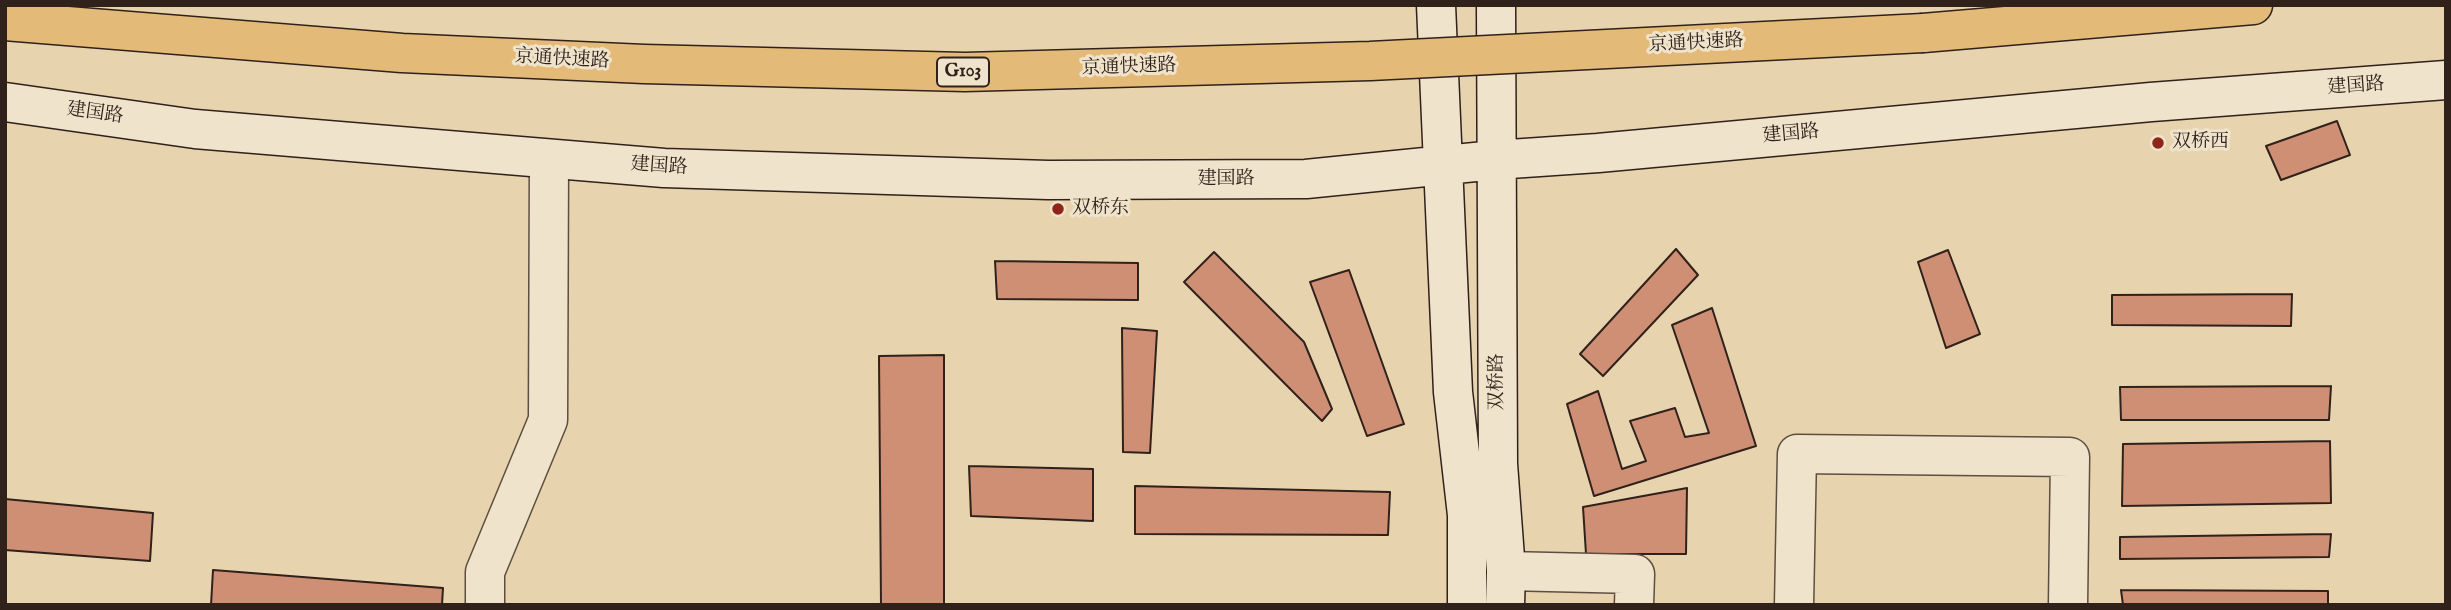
<!DOCTYPE html>
<html>
<head>
<meta charset="utf-8">
<style>
  body { margin:0 }
  #map { position:relative; width:2451px; height:610px; overflow:hidden; background:#e7d4af; font-family:"IM FELL English",serif }
  canvas { display:block }
  .frame { position:absolute; inset:0; border:7px solid #30211b; pointer-events:none }
</style>
</head>
<body>
<div id="map">
<canvas width="2451" height="610"></canvas>
<div class="frame"></div>
</div>
<script>
const ctx = document.querySelector('canvas').getContext('2d');
ctx.lineJoin = 'round';
function fillPath(path, color) {
  ctx.fillStyle = color;
  ctx.fill(path, 'evenodd');
}
function toPath(rows) {
  const path = new Path2D();
  for (const r of rows) {
    path.moveTo(r[0], r[1]);
    for (let i = 2; i < r.length; i += 2) path.lineTo(r[i], r[i + 1]);
  }
  return path;
}
function trace(path, color, width, dash) {
  ctx.strokeStyle = color;
  ctx.lineWidth = width;
  ctx.lineCap = dash ? 'butt' : 'round';
  ctx.setLineDash(dash || []);
  ctx.stroke(path);
}
function label(font, color, halo, rows, align = 'center') {
  ctx.font = font + ' "IM FELL English","Noto Serif SC",serif';
  ctx.lineWidth = 6;
  ctx.setLineDash([]);
  ctx.textBaseline = 'middle';
  ctx.strokeStyle = halo;
  ctx.fillStyle = color;
  for (const [text, x, y, turn = 0] of rows) {
    ctx.save();
    ctx.translate(x, y);
    ctx.rotate((+turn || 0) * Math.PI / 180);
    ctx.textAlign = isNaN(turn) ? turn : align;
    if (halo) ctx.strokeText(text, 0, 0);
    ctx.fillText(text, 0, 0);
    ctx.restore();
  }
}
const building = toPath([
  [2337,121,2350,155,2281,180,2266,146,2337,121],
  [1676,249,1698,275,1603,376,1580,354,1676,249],
  [1948,250,1980,334,1946,348,1918,262,1948,250],
  [1214,252,1304,342,1332,409,1322,421,1184,282,1214,252],
  [995,261,1138,263,1138,300,997,299,995,261],
  [1349,270,1404,424,1367,436,1310,282,1349,270],
  [2292,294,2291,326,2112,325,2112,295,2292,294],
  [1712,308,1756,446,1594,496,1567,404,1598,391,1622,469,1646,461,1630,421,1675,408,1685,437,1709,433,1672,325,1712,308],
  [1122,328,1157,331,1150,453,1123,452,1122,328],
  [944,355,944,605,881,605,879,356,944,355],
  [2331,386,2329,420,2121,420,2120,387,2331,386],
  [2330,441,2331,503,2122,506,2123,444,2330,441],
  [969,466,1093,469,1093,521,971,516,969,466],
  [1135,486,1390,492,1388,535,1135,534,1135,486],
  [1687,488,1686,554,1586,554,1583,507,1687,488],
  [5,499,153,513,150,561,5,550,5,499],
  [2331,534,2329,557,2120,559,2120,537,2331,534],
  [213,570,443,588,442,605,211,605,213,570],
  [2121,590,2328,591,2328,605,2123,605,2121,590]
]);
fillPath(building, '#ce8f74');
trace(building, '#30211b', 2);
const street = toPath([
  [1506,571,1635,574,1634,605],
  [485,605,485,572,548,420,549,159],
  [1794,605,1797,454,2070,457,2068,605]
]);
const secondary = toPath([
  [1436,5,1453,392,1467,515,1467,605],
  [1496,5,1498,464,1506,571,1505,605],
  [5,102,195,129,664,168,1048,180,1306,179,1495,160,1598,153,2151,102,2446,80]
]);
const highway = toPath([
  [1923,33,2253,5]
]);
trace(street, '#5e4e40', 41);
trace(secondary, '#30211b', 41);
trace(highway, '#30211b', 41);
trace(street, '#efe3cb', 38);
trace(secondary, '#efe3cb', 38);
trace(highway, '#e4ba78', 38);
const highwayBridge = toPath([
  [5,21,402,53,644,64,965,72,1370,61,1923,33]
]);
trace(highwayBridge, '#30211b', 41, []);
trace(highwayBridge, '#e4ba78', 38);
for (const [x, y, r, color] of [
  [2158,143,7,"#8f2418"],
  [1058,209,7,"#8f2418"]
]) {
  const dot = new Path2D();
  dot.arc(x, y, r, 0, 2 * Math.PI);
  ctx.fillStyle = color;
  ctx.fill(dot);
  trace(dot, '#efe3cb', 2.5);
}
for (const [x, y, w] of [
  [963,72,52]
]) {
  const box = new Path2D();
  box.roundRect(x - w / 2, y - 14.5, w, 29, 5);
  ctx.fillStyle = '#efe3cb';
  ctx.fill(box);
  trace(box, '#30211b', 2);
}
label('bold 18px', '#30211b', null, [
  ["G103",963,72]
]);
label('19px', '#30211b', '#efe3cb', [
  ["京通快速路",1696,44,-3],
  ["京通快速路",562,60,3],
  ["京通快速路",1129,68,-2],
  ["建国路",2356,87,-4],
  ["建国路",95,114,8],
  ["建国路",1791,135,-5],
  ["建国路",659,167,4],
  ["建国路",1226,180],
  ["双桥路",1498,382,-90]
]);
label('19px', '#30211b', '#efe3cb', [
  ["双桥西",2172,143],
  ["双桥东",1072,209]
], 'left');
</script>
</body>
</html>
